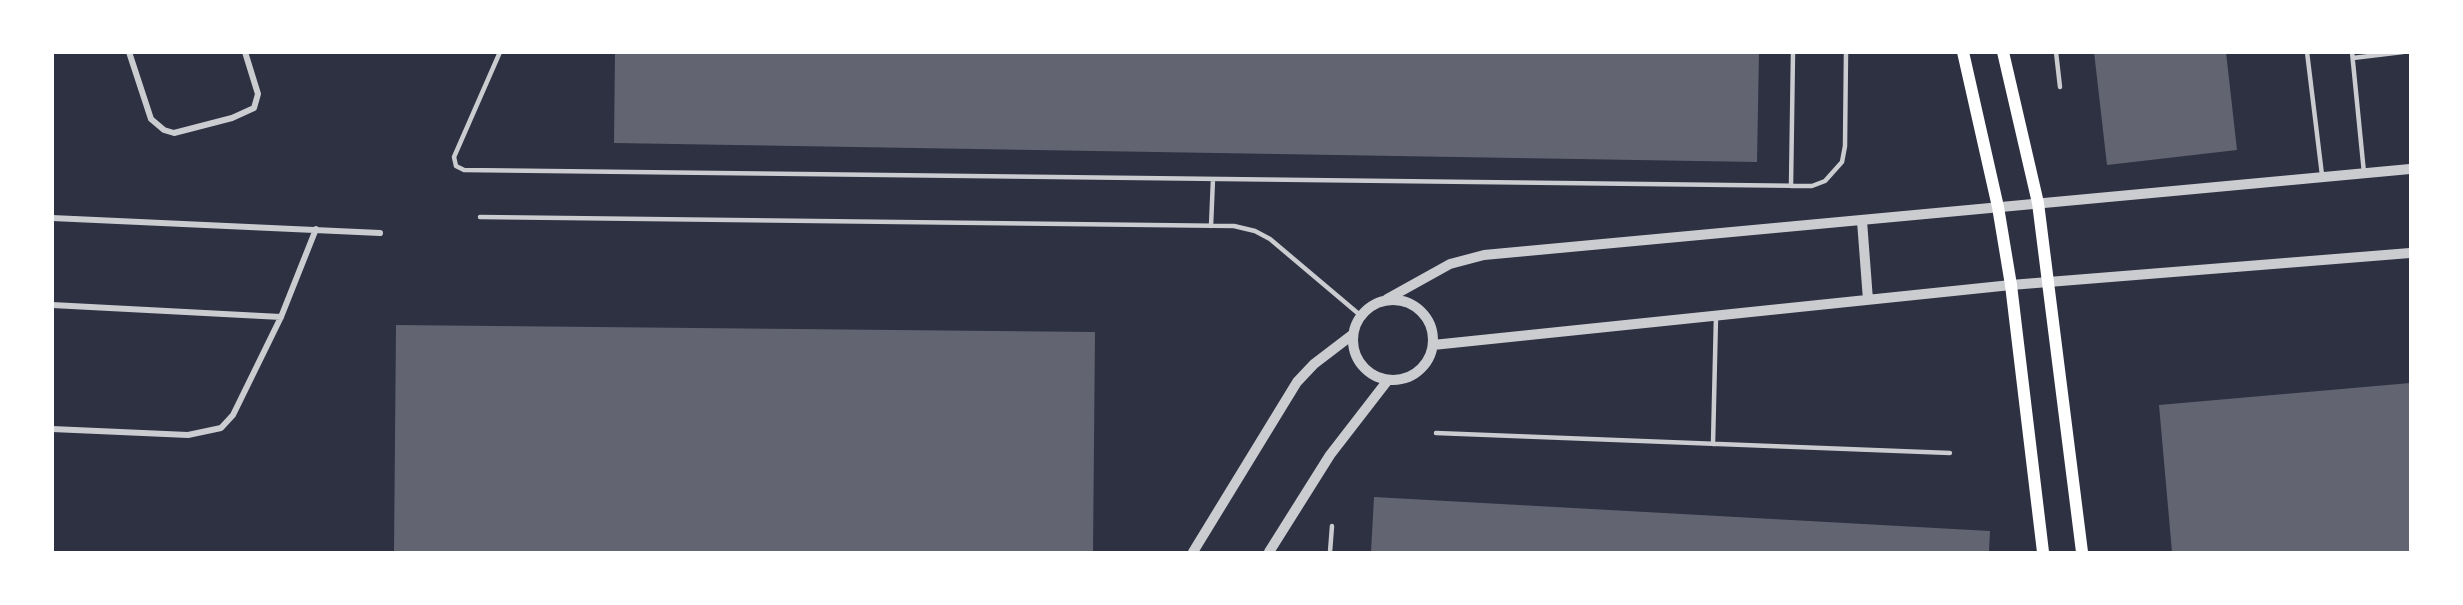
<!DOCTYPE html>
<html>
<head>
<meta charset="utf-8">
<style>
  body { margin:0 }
  #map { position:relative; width:2463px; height:605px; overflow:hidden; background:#2d3142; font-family:Overpass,sans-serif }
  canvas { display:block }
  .frame { position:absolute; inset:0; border:54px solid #fff; pointer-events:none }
</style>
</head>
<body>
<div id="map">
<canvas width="2463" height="605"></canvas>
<div class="frame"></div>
</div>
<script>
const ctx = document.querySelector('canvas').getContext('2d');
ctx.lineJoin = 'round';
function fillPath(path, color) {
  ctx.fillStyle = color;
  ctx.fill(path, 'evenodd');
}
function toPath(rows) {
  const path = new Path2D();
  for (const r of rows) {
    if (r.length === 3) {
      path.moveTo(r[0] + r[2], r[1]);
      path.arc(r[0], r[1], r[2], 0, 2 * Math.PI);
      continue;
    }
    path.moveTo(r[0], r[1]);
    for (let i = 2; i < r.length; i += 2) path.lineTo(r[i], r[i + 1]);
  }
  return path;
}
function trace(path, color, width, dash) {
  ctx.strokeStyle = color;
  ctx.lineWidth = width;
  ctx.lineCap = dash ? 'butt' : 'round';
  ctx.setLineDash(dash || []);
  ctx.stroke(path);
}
fillPath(toPath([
  [615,52,1759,52,1757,162,614,143],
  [2094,52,2226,52,2237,150,2107,165],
  [396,325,1095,332,1093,552,394,552],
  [2410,383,2410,552,2172,552,2159,405],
  [1374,497,1990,531,1989,552,1371,552]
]), '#626471');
trace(toPath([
  [500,52,454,157,456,166,464,170,1812,186,1825,181,1842,162,1845,146,1846,52],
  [2056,52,2060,87],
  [2307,52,2322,175],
  [2352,52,2364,173],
  [2353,58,2403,52],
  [1791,186,1793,52],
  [480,217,1234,226,1255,231,1270,239,1360,315],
  [1211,226,1213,179],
  [1436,433,1950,453],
  [1713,444,1716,316],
  [1330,552,1332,526]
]), '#caccd0', 4.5);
trace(toPath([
  [129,52,151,119,164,130,174,133,232,118,254,108,258,94,245,52],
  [52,218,380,233],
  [52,305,281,317],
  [52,429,188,435,221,428,233,415,281,317,316,229]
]), '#caccd0', 6);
trace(toPath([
  [1862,221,1868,300],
  [1387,299,1450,264,1484,255,2410,169],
  [1393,340,40],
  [1433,345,2011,285,2410,253],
  [1193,552,1297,382,1314,364,1352,335],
  [1269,552,1330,455,1388,380]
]), '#caccd0', 10);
trace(toPath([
  [1963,52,1998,207,2011,285,2043,552],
  [2003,52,2038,203,2082,552]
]), '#fff', 12);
</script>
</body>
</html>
